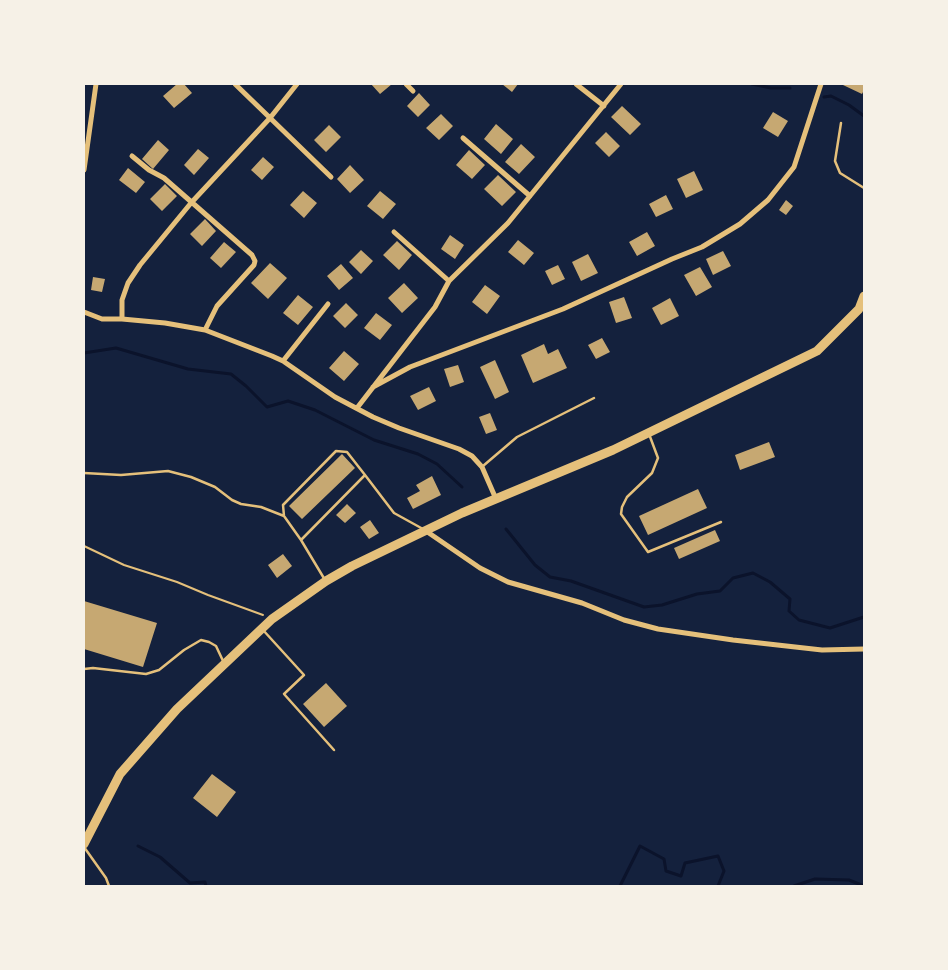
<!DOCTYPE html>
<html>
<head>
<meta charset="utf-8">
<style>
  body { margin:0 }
  #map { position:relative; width:948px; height:970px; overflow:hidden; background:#14213d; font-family:Ubuntu,sans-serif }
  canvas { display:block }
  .frame { position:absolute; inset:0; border:85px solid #f6f1e7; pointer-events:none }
</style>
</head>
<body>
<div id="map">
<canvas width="948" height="970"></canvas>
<div class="frame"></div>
</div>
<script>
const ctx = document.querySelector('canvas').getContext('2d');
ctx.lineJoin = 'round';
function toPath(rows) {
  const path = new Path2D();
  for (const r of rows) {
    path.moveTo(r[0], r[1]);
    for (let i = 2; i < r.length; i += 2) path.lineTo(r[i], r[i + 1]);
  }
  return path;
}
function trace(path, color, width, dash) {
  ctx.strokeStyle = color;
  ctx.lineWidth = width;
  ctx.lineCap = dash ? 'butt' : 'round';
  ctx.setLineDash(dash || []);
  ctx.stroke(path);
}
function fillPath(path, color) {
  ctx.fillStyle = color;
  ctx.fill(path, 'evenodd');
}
trace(toPath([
  [752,84,771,88,790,88],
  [824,97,831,96,849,105,864,116],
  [84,353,116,348,188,369,231,374,246,386,267,407,288,401,315,410,374,440,418,454,437,464,462,487],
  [506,529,535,565,550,577,571,581,644,607,662,605,697,594,720,591,733,578,753,573,770,582,790,599,789,611,799,620,830,628,864,617],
  [138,846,160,857,190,883,205,882,206,886],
  [620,886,640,846,664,859,666,871,681,876,685,863,718,856,724,871,718,886],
  [794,886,815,879,849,880,864,886]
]), '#0b132b', 3);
fillPath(toPath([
  [177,84,184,84,192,93,174,108,163,96],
  [371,84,392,84,380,94],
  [502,84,518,84,512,92],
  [844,84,864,84,864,90,862,94,843,85],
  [419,93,430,105,418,117,407,106],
  [622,106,641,124,630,135,611,117],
  [773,112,788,121,778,137,763,128],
  [441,114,453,126,439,140,426,128],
  [496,124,513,139,501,154,484,139],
  [329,125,341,137,326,152,314,140],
  [606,132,620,146,609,157,595,143],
  [158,140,169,150,153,169,142,159],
  [521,144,535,157,519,174,505,162],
  [198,149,209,158,194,175,184,165],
  [469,150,485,165,472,179,456,165],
  [263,157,274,167,262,180,251,170],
  [350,165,364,180,350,193,337,179],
  [128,168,145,182,136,193,119,180],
  [694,171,703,190,686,198,677,179],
  [498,175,516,192,502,206,484,189],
  [165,184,177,196,162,211,150,199],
  [303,191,317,203,304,218,290,205],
  [380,191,396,204,383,219,367,206],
  [666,195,673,209,656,217,649,204],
  [786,200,793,206,786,215,779,210],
  [205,219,216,231,202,246,190,234],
  [647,232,655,246,637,256,629,242],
  [450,235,464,245,455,259,441,249],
  [518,240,534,253,524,265,508,252],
  [397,241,412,255,399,270,383,255],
  [224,242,236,252,221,268,210,258],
  [361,250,373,261,361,274,349,262],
  [723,251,731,266,713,275,706,259],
  [588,254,598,273,581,281,572,262],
  [270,263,287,278,268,299,251,283],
  [341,264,353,278,339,290,327,276],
  [558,265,565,279,552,285,545,271],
  [700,267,712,287,696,296,684,275],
  [93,277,105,279,102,292,91,290],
  [404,283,418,298,402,313,388,298],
  [485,285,500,296,487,314,472,302],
  [298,295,313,307,298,325,283,313],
  [624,297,632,318,616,323,609,302],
  [670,298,679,316,661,325,652,308],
  [346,303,358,315,345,328,333,316],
  [376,313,392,325,380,340,364,328],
  [602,338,610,352,596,359,588,345],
  [544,344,548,354,558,349,567,368,533,383,521,355],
  [344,351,359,364,344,381,329,368],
  [495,360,509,392,495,399,480,367],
  [458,365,464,382,450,387,444,369],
  [429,387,436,401,418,410,410,396],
  [490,413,497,430,486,434,479,417],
  [769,442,775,457,740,470,735,455],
  [342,454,355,468,302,519,289,506],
  [432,476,441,495,413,509,407,498,420,491,416,485],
  [698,489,707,508,648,535,639,516],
  [347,504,356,513,345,523,336,515],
  [370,520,379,533,369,539,360,527],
  [715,530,720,541,679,559,674,548],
  [283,554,292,566,277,578,268,565],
  [84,601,157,623,143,667,84,649],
  [326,683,347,706,324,727,303,704],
  [212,774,236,792,217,817,193,798]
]), '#c6a872');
trace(toPath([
  [84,546,124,565,177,582,208,595,263,615]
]), '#e5c07b', 2);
trace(toPath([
  [841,123,835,161,840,173,864,188],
  [649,434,658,458,652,473,627,497,622,507,621,514,648,552,721,522],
  [483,466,517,437,594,398],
  [84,473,121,475,168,471,191,477,215,487,232,500,241,504,261,507,284,516],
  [301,540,284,516,283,505,336,451,347,452,365,475],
  [325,580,301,540,365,475,394,513,423,529],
  [263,630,304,675,284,694,334,750],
  [84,669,93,668,146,674,159,670,184,650,201,640,209,642,216,646,224,663],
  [84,847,106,878,109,886]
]), '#e5c07b', 2.5);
trace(toPath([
  [235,84,331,177],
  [406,84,413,91],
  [576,84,604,106],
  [463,138,530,196],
  [132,156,149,170,164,178,252,255,255,261,254,265,217,306,205,330],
  [84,170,96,84],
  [394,232,449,281],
  [84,312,102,319,122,319,165,323,205,330,272,356,283,361,335,397,373,417,399,428,459,449,472,456,482,467,496,499],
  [122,319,122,300,128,283,140,265,191,203,270,118,297,84],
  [283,361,328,304],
  [373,387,410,367,563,309,672,259,702,247,740,224,768,200,794,167,821,84],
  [357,408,435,307,449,281,508,223,621,84],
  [426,531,480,568,508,582,582,603,624,620,658,629,733,640,822,650,864,649]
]), '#e5c07b', 5);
trace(toPath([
  [84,844,120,774,177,709,272,619,326,581,352,566,462,513,613,450,817,351,859,309,864,296]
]), '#e5c07b', 9);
</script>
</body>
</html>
